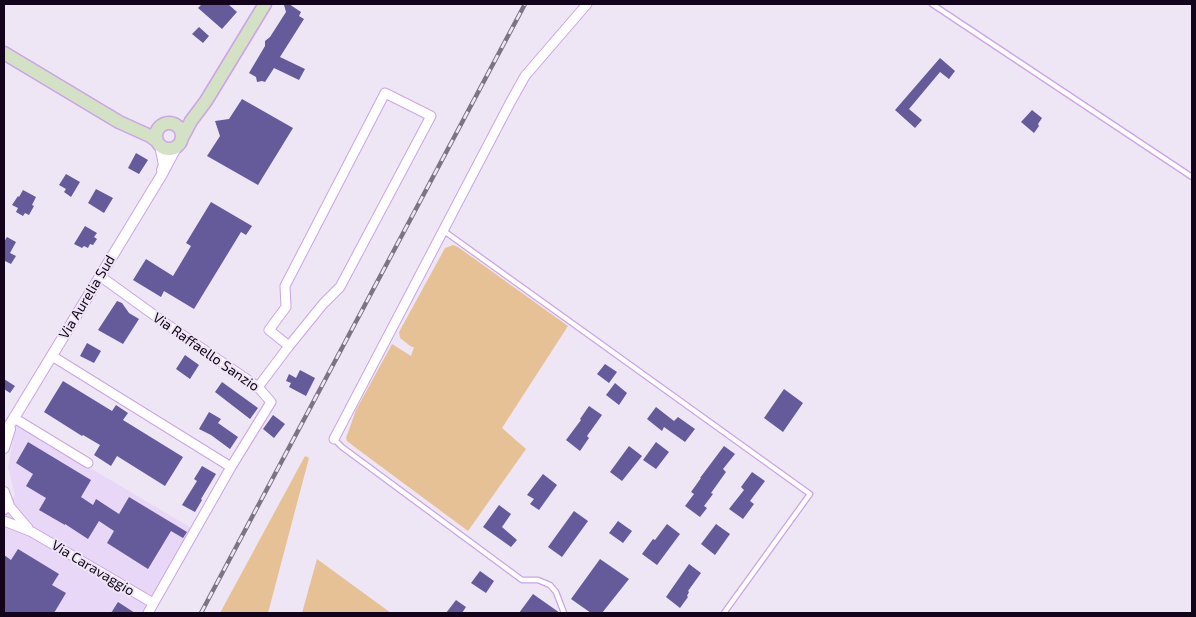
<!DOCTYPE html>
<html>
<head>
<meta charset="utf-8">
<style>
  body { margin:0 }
  #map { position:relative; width:1196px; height:617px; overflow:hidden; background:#eee6f4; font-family:"Exo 2",sans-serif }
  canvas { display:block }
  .frame { position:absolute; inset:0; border:5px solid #13041c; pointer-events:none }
</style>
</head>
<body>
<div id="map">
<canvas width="1196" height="617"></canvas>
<div class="frame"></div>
</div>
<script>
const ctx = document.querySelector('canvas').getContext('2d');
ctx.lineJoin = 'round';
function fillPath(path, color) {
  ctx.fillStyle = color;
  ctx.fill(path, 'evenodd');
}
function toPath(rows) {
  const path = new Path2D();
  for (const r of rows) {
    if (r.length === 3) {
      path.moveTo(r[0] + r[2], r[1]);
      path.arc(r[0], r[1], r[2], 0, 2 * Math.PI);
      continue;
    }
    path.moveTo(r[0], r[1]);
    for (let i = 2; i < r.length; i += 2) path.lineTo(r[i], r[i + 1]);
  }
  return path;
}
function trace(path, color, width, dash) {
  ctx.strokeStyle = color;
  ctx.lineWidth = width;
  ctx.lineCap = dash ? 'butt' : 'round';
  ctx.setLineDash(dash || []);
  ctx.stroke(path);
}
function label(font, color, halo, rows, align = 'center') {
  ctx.font = font + ' "Exo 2",sans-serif';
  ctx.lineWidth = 4;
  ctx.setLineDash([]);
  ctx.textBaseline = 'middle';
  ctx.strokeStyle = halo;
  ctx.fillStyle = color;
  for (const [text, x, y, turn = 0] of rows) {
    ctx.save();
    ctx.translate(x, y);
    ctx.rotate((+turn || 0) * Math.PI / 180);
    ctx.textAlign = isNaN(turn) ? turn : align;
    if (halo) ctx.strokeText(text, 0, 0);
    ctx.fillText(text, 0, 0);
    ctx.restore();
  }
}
fillPath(toPath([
  [16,424,193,529,144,613,4,613,4,510,15,495,8,467]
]), '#e9d7f7');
fillPath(toPath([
  [453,245,458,247,568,326,502,428,526,449,468,531,356,448,347,441,346,438,356,410,392,344,411,356,414,347,412,347,409,345,400,338,399,332,445,248],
  [305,456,309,458,268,613,220,613],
  [317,559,391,613,302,613]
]), '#e7c196');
fillPath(toPath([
  [202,4,228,4,237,12,222,29,198,8],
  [289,4,301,12,299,16,304,19,280,57,305,69,299,80,274,68,265,82,262,81,257,82,256,77,249,73,265,46,265,41,270,37,286,12,284,5],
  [199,27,209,36,203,43,192,34],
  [940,58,955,71,949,79,940,72,909,109,922,120,915,128,895,110],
  [242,99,293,128,258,185,207,156,220,136,215,121,229,119],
  [1032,110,1042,118,1038,124,1039,126,1034,133,1021,122],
  [136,153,148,160,139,174,128,168],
  [66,174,80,182,71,197,64,192,66,189,59,185],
  [96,189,113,198,104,213,88,203],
  [23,190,36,197,32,205,34,206,29,215,25,213,23,216,16,212,18,208,12,205,18,196,19,197],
  [211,202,252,226,246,235,241,232,194,309,164,291,161,297,133,280,146,259,173,276,191,246,186,243],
  [85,226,97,233,94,237,97,239,93,245,90,244,88,248,84,246,82,248,74,244],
  [7,237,16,242,10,253,16,256,11,264,5,261,4,264,4,242],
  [117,301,122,303,129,313,139,319,123,344,98,330],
  [87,343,101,351,94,363,80,356],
  [185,355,199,365,190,379,176,369],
  [605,364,617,372,609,383,597,374],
  [300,370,315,378,306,396,289,387,291,383,286,381,289,374,296,378],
  [4,379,15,386,10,393,4,389],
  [63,381,112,411,116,405,128,413,123,420,183,457,165,486,117,456,111,466,94,455,100,445,83,435,82,436,44,412],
  [222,382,258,408,250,419,215,392],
  [615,383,627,393,619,405,606,395],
  [784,389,803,403,783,432,764,418],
  [589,406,602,415,587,436,589,438,580,451,566,440,581,420,580,419],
  [656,407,674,421,678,417,695,429,685,442,664,427,662,431,647,419],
  [209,412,221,419,218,423,238,437,230,449,211,435,199,429],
  [273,415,285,424,274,438,263,429],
  [28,442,91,480,81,497,93,505,96,499,119,514,129,497,187,532,183,538,171,531,148,569,107,543,114,531,99,521,88,539,65,524,65,525,39,510,46,498,26,486,33,474,16,463],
  [656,442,669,452,656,469,643,460],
  [629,446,642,456,622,481,610,472],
  [724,446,735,454,723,469,726,472,711,493,713,494,704,506,707,508,700,517,685,506,694,494,691,492,701,478,700,478],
  [202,466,216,474,201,499,202,500,195,512,182,505,197,481,194,479],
  [752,472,765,481,750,501,754,504,743,519,729,509,744,490,741,487],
  [543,474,557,485,539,510,530,504,534,499,527,495],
  [499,505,511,514,502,527,517,540,511,547,483,527],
  [574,511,588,521,562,557,548,547],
  [618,521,632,531,623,543,609,533],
  [667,524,680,534,657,565,642,554,653,539,655,540],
  [716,524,730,534,715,555,701,544],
  [18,549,59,574,52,585,66,593,54,613,4,613,4,555,11,560],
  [600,559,629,579,602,613,591,613,571,599],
  [689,564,701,573,688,591,689,592,687,596,688,597,680,608,666,597],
  [480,571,494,581,486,593,471,583],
  [533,594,560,613,519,613],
  [456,600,466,607,462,613,446,613],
  [118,602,135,613,111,613]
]), '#655a9a');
const service = toPath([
  [932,4,1192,177],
  [444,231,810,494,724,613],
  [334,439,342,447,522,580,538,580,550,585,556,592,564,613]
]);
const minor = toPath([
  [100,276,165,323,258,387,271,402,231,467,148,613],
  [52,356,231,467],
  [258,387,289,346,323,304,340,287,431,116,385,93,285,286,286,307,269,330,289,346],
  [14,418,88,463],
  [334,439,510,103,525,76,587,4],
  [6,496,10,507,28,528],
  [4,521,32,532,153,603]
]);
const tertiary = toPath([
  [160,145,164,165,162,170],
  [4,434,14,418,161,176,177,146],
  [4,448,10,429],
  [4,492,6,501,4,509]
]);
const secondary = toPath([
  [4,53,119,122,150,136,157,141],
  [169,136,13],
  [182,138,191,121,206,101,265,4]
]);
trace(service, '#cca3e8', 7);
trace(minor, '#cca3e8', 11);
trace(tertiary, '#cca3e8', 12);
trace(secondary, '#cca3e8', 15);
trace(service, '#fff', 4.5);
trace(minor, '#fff', 9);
trace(tertiary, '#fff', 10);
trace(secondary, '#d3e1c4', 12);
const rail = toPath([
  [201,613,525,4]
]);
trace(rail, '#7e7285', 4.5);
trace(rail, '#eee6f4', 2.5, [8]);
label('14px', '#13041c', '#eee6f4', [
  ["Via Aurelia Sud",87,297,-59],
  ["Via Raffaello Sanzio",206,352,35],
  ["Via Caravaggio",93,568,31]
]);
</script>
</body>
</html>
